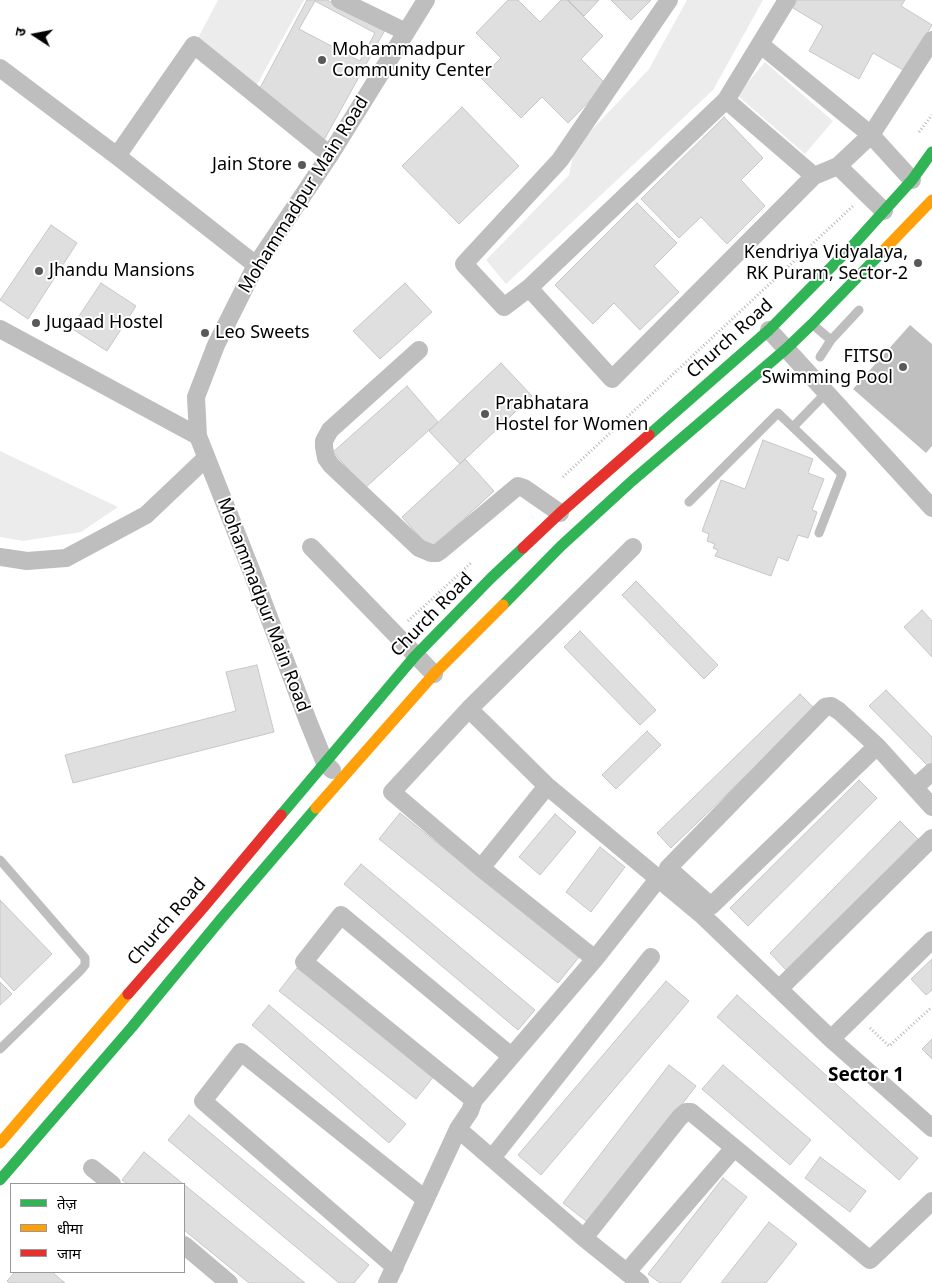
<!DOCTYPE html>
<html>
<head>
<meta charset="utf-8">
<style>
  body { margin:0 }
  #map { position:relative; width:932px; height:1283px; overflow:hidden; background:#fff; font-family:"Noto Sans","Noto Sans Devanagari",sans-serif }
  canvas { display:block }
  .legend { position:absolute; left:10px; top:1183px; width:175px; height:90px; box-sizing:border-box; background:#fff; border:1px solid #999; margin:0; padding:6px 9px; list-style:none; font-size:15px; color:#000 }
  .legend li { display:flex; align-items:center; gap:10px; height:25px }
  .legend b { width:25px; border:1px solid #999 }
  .north { position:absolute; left:10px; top:10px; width:50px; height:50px; -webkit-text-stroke:4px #fff; paint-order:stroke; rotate:281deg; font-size:14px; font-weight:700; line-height:20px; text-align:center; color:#000 }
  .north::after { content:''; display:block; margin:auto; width:18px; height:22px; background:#000; clip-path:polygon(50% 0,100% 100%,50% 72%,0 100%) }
</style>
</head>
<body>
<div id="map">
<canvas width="932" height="1283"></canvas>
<ul class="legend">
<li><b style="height:6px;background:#30b455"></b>तेज़</li>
<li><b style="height:6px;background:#ff9f0a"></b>धीमा</li>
<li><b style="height:6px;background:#e5322d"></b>जाम</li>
</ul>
<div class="north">उ</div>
</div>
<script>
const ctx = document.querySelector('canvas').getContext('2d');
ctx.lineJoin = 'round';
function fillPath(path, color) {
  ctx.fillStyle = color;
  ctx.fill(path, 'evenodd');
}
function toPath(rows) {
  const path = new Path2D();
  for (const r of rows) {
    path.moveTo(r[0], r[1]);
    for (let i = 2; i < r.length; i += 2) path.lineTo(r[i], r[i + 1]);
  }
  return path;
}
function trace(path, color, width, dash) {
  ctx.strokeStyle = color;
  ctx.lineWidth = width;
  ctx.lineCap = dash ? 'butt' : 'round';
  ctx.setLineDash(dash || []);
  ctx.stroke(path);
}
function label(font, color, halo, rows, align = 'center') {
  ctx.font = font + ' "Noto Sans",sans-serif';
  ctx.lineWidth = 4;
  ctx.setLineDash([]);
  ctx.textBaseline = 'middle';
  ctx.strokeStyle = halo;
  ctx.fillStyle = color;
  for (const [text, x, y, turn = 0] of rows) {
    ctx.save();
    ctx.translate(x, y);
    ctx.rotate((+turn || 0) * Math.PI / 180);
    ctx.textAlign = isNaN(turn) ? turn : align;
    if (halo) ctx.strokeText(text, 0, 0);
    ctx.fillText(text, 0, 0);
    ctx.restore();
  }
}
fillPath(toPath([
  [218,0,304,0,255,88,196,42],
  [687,0,763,0,713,90,506,284,486,260,569,175,575,148,649,69],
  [765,62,833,121,805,154,737,95],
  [0,451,118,507,81,532,23,541,0,537]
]), '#ececec');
fillPath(toPath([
  [910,325,932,344,932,446,926,453,853,389]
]), '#bfbfbf');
const building = toPath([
  [307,0,327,0,385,30,324,140,259,90,307,0],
  [508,0,518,0,540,22,561,0,567,0,603,36,581,59,606,84,568,123,542,97,521,118,481,78,501,58,476,33,508,0],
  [568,0,599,0,584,16,568,0],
  [611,0,651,0,631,20,611,0],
  [797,0,905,0,901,6,932,25,905,71,873,53,859,79,809,51,823,26,793,8,797,0],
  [315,1,375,33,360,61,299,29,315,1],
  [462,107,519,166,459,224,402,166,462,107],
  [724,117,763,158,741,180,765,206,727,244,701,217,679,238,641,199,724,117],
  [637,203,677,243,654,266,679,292,640,330,614,303,593,324,555,285,637,203],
  [51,225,77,243,28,319,0,300,51,225],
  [101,283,136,306,107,351,71,328,101,283],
  [405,283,432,312,380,359,353,331,405,283],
  [501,363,532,396,460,464,429,431,501,363],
  [407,386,438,422,365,488,333,452,407,386],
  [763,440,813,459,808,473,824,479,812,510,817,512,808,538,798,535,788,561,778,557,771,576,715,556,718,550,713,548,715,544,707,541,709,534,702,531,721,480,745,489,763,440],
  [465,459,494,491,431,549,402,517,465,459],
  [636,581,718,665,704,679,622,595,636,581],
  [922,610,932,621,932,657,904,627,922,610],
  [580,631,656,710,640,725,564,647,580,631],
  [257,665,274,732,73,783,65,755,236,711,226,672,257,665],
  [886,690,932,737,932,766,930,768,869,706,886,690],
  [800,694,815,709,671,848,657,833,800,694],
  [647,731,661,745,616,789,602,775,647,731],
  [859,780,877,798,748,926,730,908,859,780],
  [400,813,579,957,558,983,379,839,400,813],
  [555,814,576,832,540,875,519,857,555,814],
  [900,821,918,839,787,971,770,953,900,821],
  [600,847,625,867,591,912,566,892,600,847],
  [361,864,535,1010,518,1030,344,884,361,864],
  [0,900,52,954,14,991,0,976,0,900],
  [932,959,932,990,926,995,911,979,932,959],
  [297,968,434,1076,416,1099,279,991,297,968],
  [666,981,689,1001,541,1175,518,1155,666,981],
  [0,982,12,994,0,1005,0,982],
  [737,995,918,1158,899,1180,717,1017,737,995],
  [269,1005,406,1124,389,1143,252,1025,269,1005],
  [932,1039,932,1059,922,1049,932,1039],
  [669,1065,696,1086,590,1224,563,1203,669,1065],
  [723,1065,811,1140,790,1165,702,1089,723,1065],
  [189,1115,369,1265,354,1283,339,1283,168,1140,189,1115],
  [144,1152,305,1283,249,1283,184,1230,184,1184,128,1184,122,1180,144,1152],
  [820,1157,866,1191,850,1212,805,1178,820,1157],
  [723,1178,747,1197,680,1283,660,1283,648,1274,723,1178],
  [769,1222,797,1244,766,1283,721,1283,769,1222],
  [15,1272,52,1272,65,1283,9,1283,7,1281,15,1272]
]);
fillPath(building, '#dfdfdf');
trace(building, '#c7c7c7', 1);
trace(toPath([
  [919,132,932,115],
  [563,477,853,206],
  [408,621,471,563],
  [870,1028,889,1046,932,1007]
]), '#b9b9b9', 3, [1, 2.5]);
trace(toPath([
  [812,324,831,340],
  [820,357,831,340,859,310],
  [793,427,826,393],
  [689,502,778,413,842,474,819,533],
  [0,860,85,958,85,965,81,970,0,1049]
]), '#bebebe', 9);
trace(toPath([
  [340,0,406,32],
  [669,0,560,160,464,264,504,307,529,288,726,100,787,0],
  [761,45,871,135,912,180],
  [0,68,117,156,256,265],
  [117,156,194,45,330,155],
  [838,166,884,211],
  [814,176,838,166,871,135,932,40],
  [529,288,612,379,814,176,726,100],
  [0,329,198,436],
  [769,330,932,508],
  [419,350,330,430,324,441,324,447,326,458,331,465,419,548,431,553,437,553,440,551,518,486,524,488,560,513],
  [311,547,434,674],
  [0,557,27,561,66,558,146,515,206,458],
  [469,709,547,786,702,915,831,1039,932,1128],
  [877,746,711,906,668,868,825,707,831,706,839,711,877,746,932,807],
  [332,770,325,763,308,721,253,575,198,436,196,397,216,345,256,265,330,155,426,0],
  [915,787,932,772],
  [481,868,547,786],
  [595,959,481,868,392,792,469,709,633,547],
  [779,989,932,838],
  [831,1039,932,940],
  [474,1100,304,962,341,915,511,1056],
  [458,1129,584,1238,640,1283],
  [492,1158,651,957],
  [92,1168,112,1184],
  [584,1238,680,1117,686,1112,691,1112,870,1260,932,1201],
  [184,1245,229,1283],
  [395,1267,203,1101,241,1052,425,1199],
  [627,1272,734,1148],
  [387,1283,458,1129,470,1111,474,1100,595,959,658,879]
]), '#bebebe', 18);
trace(toPath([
  [649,435,769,330,856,242,912,180,932,152],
  [503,605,561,546,632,481,786,349,812,324,883,251],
  [281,815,415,656,491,578,523,548],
  [0,1180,132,1027,221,919,316,808]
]), '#30b455', 11);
trace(toPath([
  [883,251,932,200],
  [316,808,434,674,503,605],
  [0,1143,128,994]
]), '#ff9f0a', 11);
trace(toPath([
  [523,548,560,513,649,435],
  [128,994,203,908,281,815]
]), '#e5322d', 11);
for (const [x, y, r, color] of [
  [322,60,5,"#595959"],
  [302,165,5,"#595959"],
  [918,263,5,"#595959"],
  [39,271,5,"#595959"],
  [36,323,5,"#595959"],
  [205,333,5,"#595959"],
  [903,367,5,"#595959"],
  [485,414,5,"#595959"]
]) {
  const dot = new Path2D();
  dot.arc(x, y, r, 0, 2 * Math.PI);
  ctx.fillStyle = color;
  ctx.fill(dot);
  trace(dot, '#fff', 2);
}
label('18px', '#000', '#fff', [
  ["Mohammadpur",332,50],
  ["Community Center",332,71],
  ["Jain Store",292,165,"right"],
  ["Kendriya Vidyalaya,",908,253,"right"],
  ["RK Puram, Sector-2",908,274,"right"],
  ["Jhandu Mansions",49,271],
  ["Jugaad Hostel",46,323],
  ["Leo Sweets",215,333],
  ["FITSO",893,357,"right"],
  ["Swimming Pool",893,378,"right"],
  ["Prabhatara",495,404],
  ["Hostel for Women",495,425]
], 'left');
label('18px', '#000', '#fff', [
  ["Mohammadpur Main Road",304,195,-58],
  ["Church Road",730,339,-42],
  ["Mohammadpur Main Road",263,605,69],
  ["Church Road",432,615,-46],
  ["Church Road",167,922,-49]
]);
label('bold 19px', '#000', '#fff', [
  ["Sector 1",866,1076]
]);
</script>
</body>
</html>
